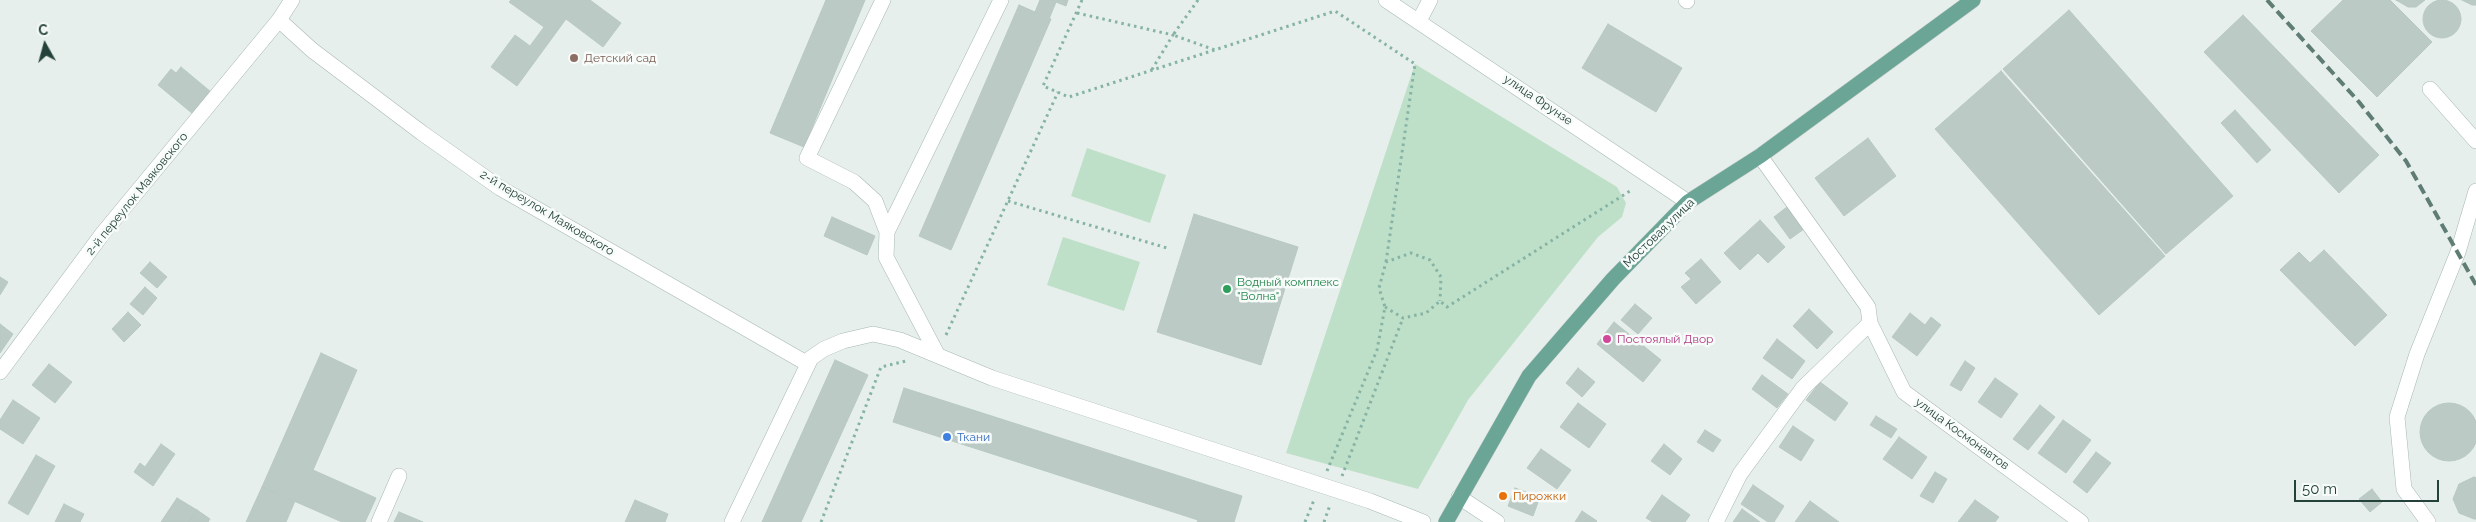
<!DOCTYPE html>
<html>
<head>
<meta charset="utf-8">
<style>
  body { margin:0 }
  #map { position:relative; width:2476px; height:522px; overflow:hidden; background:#e6efeb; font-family:Raleway,sans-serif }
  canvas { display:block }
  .north { position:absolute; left:20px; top:20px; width:50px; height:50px; -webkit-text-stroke:4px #f7fbf9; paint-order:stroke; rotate:353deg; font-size:14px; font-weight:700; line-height:20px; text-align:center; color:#24423a }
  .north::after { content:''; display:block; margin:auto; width:18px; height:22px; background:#24423a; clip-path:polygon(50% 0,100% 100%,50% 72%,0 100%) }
  .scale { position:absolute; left:2294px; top:480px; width:145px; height:22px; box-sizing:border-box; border:2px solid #24423a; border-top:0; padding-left:6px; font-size:15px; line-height:18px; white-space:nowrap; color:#24423a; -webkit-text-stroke:4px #f7fbf9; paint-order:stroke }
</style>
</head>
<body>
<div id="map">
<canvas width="2476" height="522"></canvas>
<div class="north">С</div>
<div class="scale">50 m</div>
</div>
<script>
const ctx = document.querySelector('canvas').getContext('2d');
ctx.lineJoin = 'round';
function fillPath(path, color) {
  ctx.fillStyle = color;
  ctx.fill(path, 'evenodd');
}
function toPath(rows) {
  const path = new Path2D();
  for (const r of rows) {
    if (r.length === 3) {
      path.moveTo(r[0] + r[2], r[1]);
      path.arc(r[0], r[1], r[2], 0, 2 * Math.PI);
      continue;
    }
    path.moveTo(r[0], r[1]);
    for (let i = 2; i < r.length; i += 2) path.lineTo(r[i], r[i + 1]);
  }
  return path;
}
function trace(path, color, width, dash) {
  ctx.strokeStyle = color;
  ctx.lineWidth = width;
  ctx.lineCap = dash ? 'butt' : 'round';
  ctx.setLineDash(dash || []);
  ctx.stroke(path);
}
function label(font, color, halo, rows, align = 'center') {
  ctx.font = font + ' Raleway,sans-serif';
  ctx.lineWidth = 5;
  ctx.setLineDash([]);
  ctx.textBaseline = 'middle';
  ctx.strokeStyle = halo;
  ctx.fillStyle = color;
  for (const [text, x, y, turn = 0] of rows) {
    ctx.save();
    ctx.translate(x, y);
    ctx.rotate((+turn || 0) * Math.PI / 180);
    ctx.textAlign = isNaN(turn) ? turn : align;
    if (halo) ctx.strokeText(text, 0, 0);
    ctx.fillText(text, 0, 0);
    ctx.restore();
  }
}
fillPath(toPath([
  [1415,64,1617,187,1626,203,1622,217,1598,237,1468,400,1418,489,1286,453],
  [1087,148,1166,175,1150,223,1071,196],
  [1063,237,1140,262,1124,311,1047,285]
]), '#bfe0c8');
const building = toPath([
  [2442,19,19],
  [511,0,590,0,621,23,603,47,566,19,517,86,491,67,515,35,530,46,544,27,509,2,511,0],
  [826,0,865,0,804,147,770,133,826,0],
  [1040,0,1068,0,1066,6,1056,2,1049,19,1035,12,1040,0],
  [2343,0,2390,0,2432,42,2377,97,2311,31,2343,0],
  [2396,0,2425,0,2416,7,2408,7,2396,0],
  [2462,0,2476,0,2476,5,2472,5,2462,0],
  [1019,5,1051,19,951,250,919,236,1019,5],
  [2069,10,2233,196,2166,254,2003,69,2069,10],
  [2243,15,2379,155,2339,193,2204,52,2243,15],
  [1608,24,1682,68,1656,112,1582,68,1608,24],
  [181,67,211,92,193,114,158,85,171,69,176,73,181,67],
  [2001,71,2165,256,2099,315,1935,129,2001,71],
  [2235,110,2271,150,2257,163,2221,123,2235,110],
  [1868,138,1896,176,1844,216,1815,178,1868,138],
  [1787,207,1804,229,1790,239,1774,217,1787,207],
  [1194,214,1298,247,1261,365,1157,332,1194,214],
  [832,217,875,236,867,255,824,236,832,217],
  [1760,220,1785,247,1768,263,1758,253,1740,270,1724,253,1760,220],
  [2324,250,2387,315,2355,346,2280,270,2299,252,2310,263,2324,250],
  [1701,259,1721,282,1696,304,1681,287,1691,279,1685,273,1701,259],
  [150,262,167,277,157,288,140,273,150,262],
  [0,277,8,282,0,295,0,277],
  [145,287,157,298,143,315,130,304,145,287],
  [1635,304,1652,318,1638,334,1621,320,1635,304],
  [1809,309,1833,332,1817,349,1793,326,1809,309],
  [128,312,141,325,124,342,112,329,128,312],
  [1910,313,1925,325,1931,317,1941,325,1917,356,1892,337,1910,313],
  [1614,322,1661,360,1643,382,1597,344,1614,322],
  [0,324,13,334,0,353,0,324],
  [1777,339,1805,361,1792,379,1763,358,1777,339],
  [321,353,357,370,313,470,376,498,365,522,342,522,262,487,321,353],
  [835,360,868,375,801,522,762,522,835,360],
  [1965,361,1975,368,1961,391,1950,385,1965,361],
  [49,364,72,382,55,403,32,385,49,364],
  [1578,368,1595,382,1582,397,1566,383,1578,368],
  [1762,375,1788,394,1777,408,1752,389,1762,375],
  [1995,378,2018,394,2001,418,1978,402,1995,378],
  [1820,382,1848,403,1835,421,1806,400,1820,382],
  [904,388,1242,496,1234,522,1197,522,1198,520,893,422,904,388],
  [13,400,40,418,23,444,0,429,0,420,13,400],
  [1578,403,1606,424,1589,448,1560,427,1578,403],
  [2449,432,29],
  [2040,405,2055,417,2028,450,2013,439,2040,405],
  [1876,416,1897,429,1891,438,1870,425,1876,416],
  [2063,420,2091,440,2066,473,2038,453,2063,420],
  [1793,426,1814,440,1801,461,1779,447,1793,426],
  [1705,430,1721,440,1713,452,1697,442,1705,430],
  [1899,437,1927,457,1912,479,1883,459,1899,437],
  [161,444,175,454,153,486,134,472,140,463,145,467,161,444],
  [1664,444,1682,459,1670,475,1651,461,1664,444],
  [1541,449,1571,470,1557,489,1527,468,1541,449],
  [2096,452,2111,463,2087,493,2073,482,2096,452],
  [36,455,55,466,28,515,8,503,36,455],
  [1935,472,1947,479,1933,503,1920,496,1935,472],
  [2474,477,2476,478,2476,519,2474,519,2459,513,2453,499,2459,484,2474,477],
  [1753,485,1784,506,1774,522,1768,522,1741,504,1753,485],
  [262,487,295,501,286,522,246,522,262,487],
  [1515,488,1540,497,1533,516,1508,506,1515,488],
  [2372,489,2382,502,2370,512,2359,499,2372,489],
  [1662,495,1690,515,1685,522,1653,522,1646,518,1662,495],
  [177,498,197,510,189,522,161,522,177,498],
  [635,500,668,514,665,522,625,522,635,500],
  [1975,500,1999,517,1995,522,1958,522,1975,500],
  [1810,501,1839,522,1795,522,1810,501],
  [64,504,84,514,80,522,55,522,64,504],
  [1742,509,1760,522,1733,522,1742,509],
  [197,510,210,519,208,522,189,522,197,510],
  [1582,511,1597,521,1596,522,1575,522,1582,511],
  [399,512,423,522,394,522,399,512]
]);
fillPath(building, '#bbcac4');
trace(building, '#b8c9c2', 1);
const minor = toPath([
  [883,0,807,158,854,182,875,201,887,232,886,257,937,354],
  [1386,0,1688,202],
  [1686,0,1687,1],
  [279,20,312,50,422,133,500,188,808,364],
  [1419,21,1430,0],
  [2430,89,2476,141],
  [1760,156,1868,307,1870,323,1904,392,2081,522],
  [887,232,1001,0],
  [0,372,103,233,279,20,292,0],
  [1459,497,1497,522],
  [379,522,399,476],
  [732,522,811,358,824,349,843,341,873,334,900,340,992,378,1370,501,1423,522],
  [1716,522,1740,474,1803,388,1870,323],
  [2428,522,2404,489,2397,417,2417,354,2458,252,2476,191]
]);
const major = toPath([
  [1446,522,1529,376,1613,279,1688,202,1760,156,1973,0]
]);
trace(minor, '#a8b8b2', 16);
trace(major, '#c2cac8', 16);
trace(toPath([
  [1082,0,1043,86,1069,97,1335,11,1415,64,1386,262],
  [1198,0,1173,35,1215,50],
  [1077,13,1173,35,1151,71],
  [1008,201,1167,248],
  [1385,307,1403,318,1426,313,1440,301,1447,307,1630,191],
  [946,335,1058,92],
  [1327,471,1377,350,1385,307,1379,288,1386,262,1411,253,1430,260,1441,277,1440,301],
  [1342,476,1403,318],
  [821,522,881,367,906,361],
  [1305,522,1314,500],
  [1324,522,1330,505]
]), '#86b3a5', 3, [2.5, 4]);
trace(minor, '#fff', 15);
trace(major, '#6aa596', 15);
trace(toPath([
  [2267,0,2359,102,2406,161,2476,285]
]), '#5f7d75', 4, [10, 5]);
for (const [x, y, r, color] of [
  [574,58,5,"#8d6e63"],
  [1227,289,5,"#2e9e5b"],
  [1607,339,5,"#d1479c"],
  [947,437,5,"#3f7fe0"],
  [1503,496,5,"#e8710a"]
]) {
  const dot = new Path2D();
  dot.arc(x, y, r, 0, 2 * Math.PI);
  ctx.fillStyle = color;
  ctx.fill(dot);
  trace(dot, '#f7fbf9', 2);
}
label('12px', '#785e54', '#f7fbf9', [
  ["Детский сад",584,58]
], 'left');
label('12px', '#24423a', '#f7fbf9', [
  ["улица Фрунзе",1538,100,34],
  ["2-й переулок Маяковского",137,194,-51],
  ["2-й переулок Маяковского",547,213,31],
  ["Мостовая улица",1659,233,-44],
  ["улица Космонавтов",1962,434,36]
]);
label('12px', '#27864d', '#f7fbf9', [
  ["Водный комплекс",1237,282],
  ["\"Волна\"",1237,296]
], 'left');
label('12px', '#b23c85', '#f7fbf9', [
  ["Постоялый Двор",1617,339]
], 'left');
label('12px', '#366cbe', '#f7fbf9', [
  ["Ткани",957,437]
], 'left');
label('12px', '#c56008', '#f7fbf9', [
  ["Пирожки",1513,496]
], 'left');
</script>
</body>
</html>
